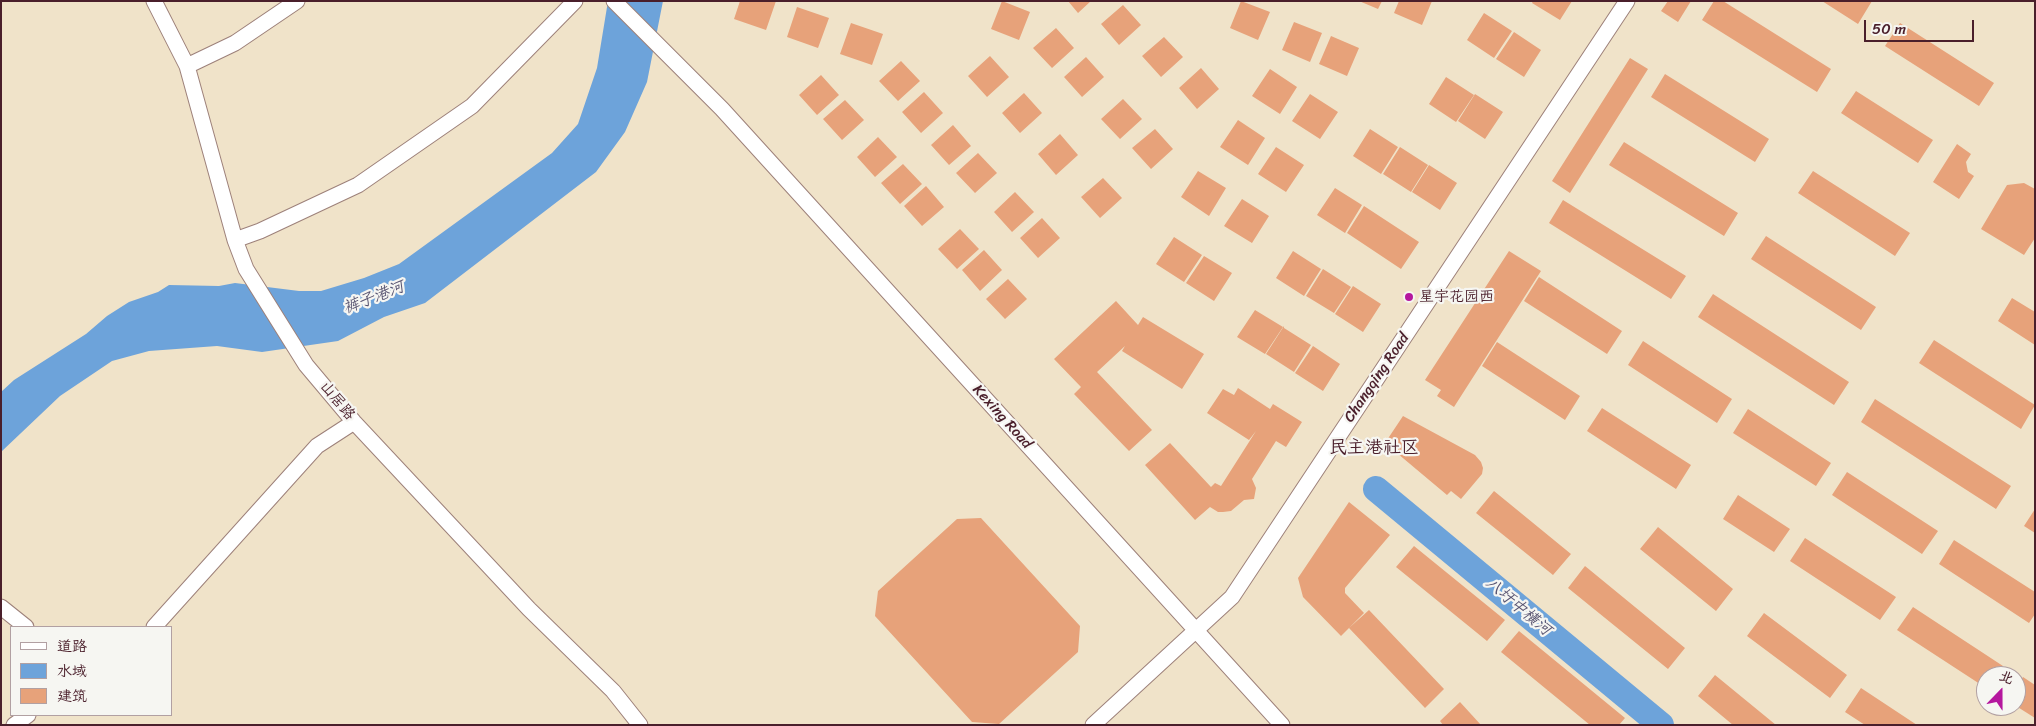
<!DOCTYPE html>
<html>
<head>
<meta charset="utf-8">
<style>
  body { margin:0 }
  #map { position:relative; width:2036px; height:726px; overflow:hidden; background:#f0e3c9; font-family:Sriracha,"LXGW WenKai TC",sans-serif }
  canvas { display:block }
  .frame { position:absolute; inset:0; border:2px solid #4a1f2b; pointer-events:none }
  .legend { position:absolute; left:10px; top:626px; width:162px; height:90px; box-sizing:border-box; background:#f6f6f2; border:1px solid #b1a0a2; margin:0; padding:6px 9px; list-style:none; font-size:15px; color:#4a1f2b }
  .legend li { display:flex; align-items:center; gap:10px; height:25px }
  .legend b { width:25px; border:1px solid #b1a0a2 }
  .north { position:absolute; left:1976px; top:666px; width:50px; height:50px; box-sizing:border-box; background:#f6f6f2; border:1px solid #b1a0a2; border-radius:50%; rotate:22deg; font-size:14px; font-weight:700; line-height:20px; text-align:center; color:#4a1f2b }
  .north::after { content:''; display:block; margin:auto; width:18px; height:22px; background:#b5179e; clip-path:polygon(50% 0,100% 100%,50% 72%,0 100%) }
  .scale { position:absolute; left:1864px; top:20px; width:110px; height:22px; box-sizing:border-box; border:2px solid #4a1f2b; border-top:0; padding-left:6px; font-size:15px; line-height:18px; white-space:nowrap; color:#4a1f2b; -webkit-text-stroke:4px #f6f6f2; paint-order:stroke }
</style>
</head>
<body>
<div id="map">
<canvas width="2036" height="726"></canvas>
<div class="frame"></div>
<ul class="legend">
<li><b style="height:6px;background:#fff"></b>道路</li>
<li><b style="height:14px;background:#6da3da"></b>水域</li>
<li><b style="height:14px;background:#e7a27a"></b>建筑</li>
</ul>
<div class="north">北</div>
<div class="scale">50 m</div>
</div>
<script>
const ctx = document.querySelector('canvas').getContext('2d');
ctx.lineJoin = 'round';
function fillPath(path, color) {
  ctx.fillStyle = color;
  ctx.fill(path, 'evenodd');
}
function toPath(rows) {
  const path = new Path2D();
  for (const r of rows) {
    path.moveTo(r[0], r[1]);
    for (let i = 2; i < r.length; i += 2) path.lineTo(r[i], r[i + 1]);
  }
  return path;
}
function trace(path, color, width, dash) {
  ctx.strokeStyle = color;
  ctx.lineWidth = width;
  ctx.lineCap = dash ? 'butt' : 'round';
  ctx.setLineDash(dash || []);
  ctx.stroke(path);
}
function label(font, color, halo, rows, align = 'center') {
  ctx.font = font + ' Sriracha,"LXGW WenKai TC",sans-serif';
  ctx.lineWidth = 4.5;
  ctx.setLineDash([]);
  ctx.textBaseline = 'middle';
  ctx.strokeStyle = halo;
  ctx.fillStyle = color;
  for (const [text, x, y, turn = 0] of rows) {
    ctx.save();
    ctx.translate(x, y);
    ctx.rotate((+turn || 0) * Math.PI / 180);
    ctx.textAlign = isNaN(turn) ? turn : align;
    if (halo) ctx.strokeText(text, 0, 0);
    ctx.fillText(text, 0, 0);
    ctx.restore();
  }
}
fillPath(toPath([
  [608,1,663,1,647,82,625,132,596,172,425,303,384,317,338,341,262,352,217,346,149,351,112,361,60,396,1,452,1,392,14,380,86,334,107,316,129,302,158,292,169,285,219,286,235,283,299,291,321,291,364,278,399,264,552,153,578,124,597,68]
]), '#6da3da');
trace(toPath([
  [1376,489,1661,725]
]), '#6da3da', 26);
fillPath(toPath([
  [740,1,776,1,766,30,734,19],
  [1002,1,1030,12,1019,40,991,29],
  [1068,1,1091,1,1078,13],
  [1241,1,1270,12,1258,40,1230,28],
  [1359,1,1382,1,1378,9],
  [1399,1,1432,1,1422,25,1394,13],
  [1533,1,1572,1,1560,20,1532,3],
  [1668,1,1691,1,1678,22,1661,11],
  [1714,1,1723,1,1831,69,1817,92,1702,20],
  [1822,1,1872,1,1858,24],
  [1123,5,1141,25,1119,45,1101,24],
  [797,7,829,18,818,48,787,37],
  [1484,13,1512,31,1494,58,1467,40],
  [1294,22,1322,33,1310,62,1282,50],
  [851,23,883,34,872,65,840,54],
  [1900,23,1994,83,1979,106,1885,46],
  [1056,28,1074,48,1052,68,1033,48],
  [1514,32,1541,50,1524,77,1496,59],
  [1331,36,1359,48,1347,76,1319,64],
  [1164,37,1183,57,1161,77,1142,56],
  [990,56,1009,77,987,97,968,76],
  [1086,57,1104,77,1082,97,1064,77],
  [1630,58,1648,69,1570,193,1552,181],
  [901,61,920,81,898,101,879,81],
  [1201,68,1219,89,1197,109,1179,88],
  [1270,69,1297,87,1280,114,1252,96],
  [1665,74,1769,139,1755,162,1651,97],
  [821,75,839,95,817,115,799,95],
  [1446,77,1474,95,1456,122,1429,104],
  [1856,91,1933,140,1918,163,1841,113],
  [924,92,943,113,921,133,902,112],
  [1024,93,1042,113,1020,133,1002,113],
  [1310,94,1338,112,1320,139,1292,121],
  [1475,94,1503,112,1485,139,1458,121],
  [1123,99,1142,119,1120,139,1101,119],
  [845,100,864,120,842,140,823,119],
  [1238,120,1265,138,1248,165,1220,147],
  [953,125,971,146,949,165,931,145],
  [1155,129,1173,149,1151,169,1132,148],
  [1370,129,1398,147,1381,174,1353,156],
  [1060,134,1078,155,1056,175,1038,154],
  [878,137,897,157,875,177,857,157],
  [1624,142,1738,213,1724,236,1609,165],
  [1957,144,1971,154,1966,162,1968,172,1974,176,1959,199,1933,182],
  [1276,147,1304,165,1286,192,1258,174],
  [1400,147,1428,165,1411,192,1383,174],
  [978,153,997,173,975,193,956,173],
  [903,164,922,184,900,204,881,183],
  [1429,165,1457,183,1440,210,1412,192],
  [1198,171,1226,188,1209,216,1181,197],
  [1813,171,1910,233,1895,256,1798,193],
  [1103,178,1122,198,1100,218,1081,197],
  [2024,183,2035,189,2035,238,2024,255,1981,229,2007,185],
  [926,186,944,207,922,226,904,206],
  [1335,188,1362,205,1345,233,1317,215],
  [1015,192,1034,212,1012,232,994,212],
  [1242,199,1269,216,1252,243,1224,226],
  [1563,200,1686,276,1671,299,1549,223],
  [1364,206,1419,242,1401,269,1347,233],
  [1042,218,1060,238,1038,258,1020,238],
  [960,229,979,249,957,269,938,249],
  [1766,236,1876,307,1861,330,1751,259],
  [1174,237,1202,255,1184,282,1156,264],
  [984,250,1002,270,980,291,962,270],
  [1293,251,1321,269,1304,296,1276,278],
  [1509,251,1541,271,1454,407,1437,396,1441,390,1425,380],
  [1204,256,1232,273,1214,301,1186,283],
  [1323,269,1351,287,1334,313,1306,296],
  [1539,277,1622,331,1607,354,1524,301],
  [1008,279,1027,299,1005,319,986,299],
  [1353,286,1381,304,1363,332,1335,314],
  [1713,294,1849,382,1834,405,1698,317],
  [2012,298,2035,312,2035,345,1998,321],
  [1116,301,1138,325,1143,317,1204,354,1182,389,1122,351,1125,346,1097,372,1152,430,1129,451,1074,394,1081,387,1054,359],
  [1255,310,1283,327,1265,354,1237,337],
  [1284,326,1284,328,1311,345,1294,372,1266,354],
  [1934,340,2035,405,2021,429,1919,363],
  [1643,341,1732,399,1717,423,1628,365],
  [1497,342,1580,396,1565,420,1482,366],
  [1313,346,1340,364,1323,391,1295,373],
  [1238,388,1270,409,1273,404,1302,422,1286,447,1276,441,1252,479,1256,488,1254,499,1244,500,1231,511,1223,512,1218,512,1210,507,1195,520,1145,465,1170,443,1211,487,1215,483,1221,486,1256,431,1249,440,1207,413,1223,389,1234,395],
  [1875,399,2011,486,1996,509,1861,422],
  [1602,408,1691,465,1676,489,1587,431],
  [1748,409,1831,463,1816,486,1733,433],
  [1403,416,1475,455,1481,462,1483,468,1482,474,1461,499,1451,491,1447,495,1385,443],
  [1847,472,1938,531,1922,554,1832,495],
  [1494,491,1571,554,1553,575,1476,513],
  [1738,495,1790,529,1774,552,1723,519],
  [1349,502,1390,535,1345,588,1345,593,1364,613,1341,636,1303,597,1298,578],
  [2035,509,2035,533,2024,526],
  [981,518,1080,626,1078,652,999,724,972,722,875,616,878,591,957,519],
  [1658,527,1733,589,1716,611,1640,549],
  [1805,538,1896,597,1880,620,1790,561],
  [1954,540,2035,592,2035,614,2029,623,1939,564],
  [1414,546,1505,620,1487,641,1396,567],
  [1585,566,1685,648,1668,669,1568,588],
  [1913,607,2003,666,1997,676,1986,676,1986,688,1897,630],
  [1369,610,1444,689,1425,708,1349,628],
  [1764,613,1847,675,1830,698,1747,636],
  [1519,631,1625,718,1619,725,1590,725,1501,652],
  [1715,675,1776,725,1733,725,1698,696],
  [2023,677,2035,685,2035,718,2016,706,2016,688],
  [1861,688,1917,725,1865,725,1845,712],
  [1460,702,1481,725,1443,725,1440,721]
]), '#e7a27a');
const minor = toPath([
  [154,1,187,66,235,240,246,269,306,365,354,422,529,609,613,691,640,725],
  [614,1,722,109,1282,725],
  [187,66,235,43,297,1],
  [235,240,260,231,358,185,472,106,575,1],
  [1,607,26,627],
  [154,627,317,446,354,422],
  [14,725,28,715],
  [1093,725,1232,597,1627,1]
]);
trace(minor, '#9d817a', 17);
trace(minor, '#fff', 15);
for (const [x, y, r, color] of [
  [1409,297,5,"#b5179e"]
]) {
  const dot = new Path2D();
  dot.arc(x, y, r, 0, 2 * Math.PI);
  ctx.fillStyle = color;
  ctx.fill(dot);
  trace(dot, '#f6f6f2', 2);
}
label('15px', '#4a1f2b', '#f6f6f2', [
  ["星宇花园西",1419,297]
], 'left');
label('15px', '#4a1f2b', '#f6f6f2', [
  ["Changqing Road",1377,378,-56],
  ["山居路",337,401,50],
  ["Kexing Road",1002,417,48]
]);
label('italic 16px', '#585471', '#f6f6f2', [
  ["裤子港河",374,298,-21],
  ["八圩中横河",1518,607,40]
]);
label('18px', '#4a1f2b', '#f6f6f2', [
  ["民主港社区",1374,448]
]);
</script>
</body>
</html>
